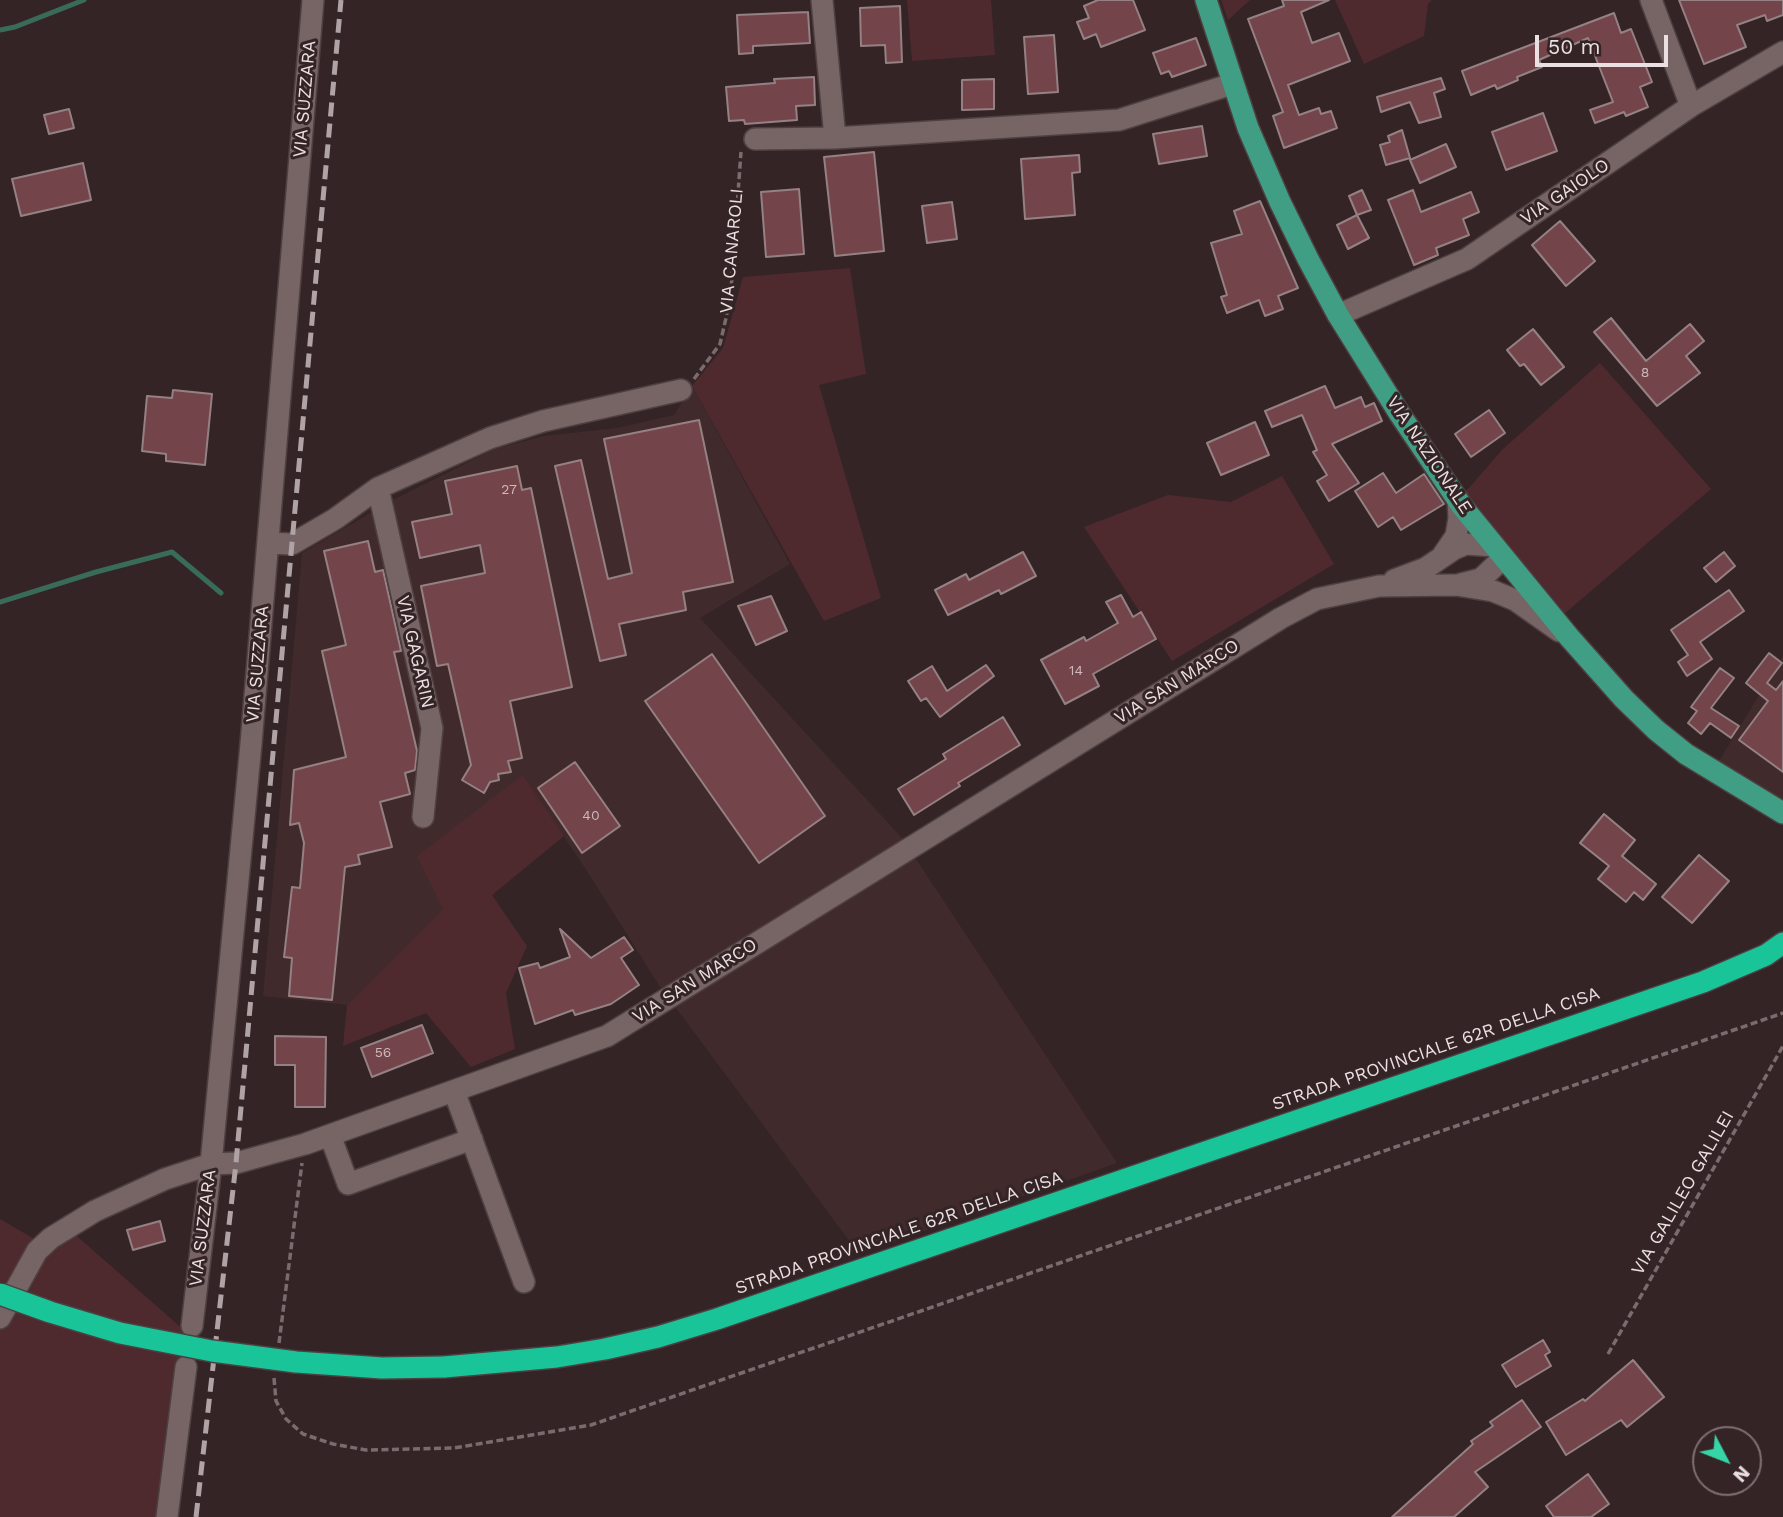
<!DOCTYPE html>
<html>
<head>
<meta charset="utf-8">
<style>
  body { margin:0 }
  #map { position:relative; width:1783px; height:1517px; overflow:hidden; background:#342426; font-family:"Work Sans",sans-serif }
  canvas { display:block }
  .north { position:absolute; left:1692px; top:1426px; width:70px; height:70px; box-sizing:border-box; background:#342426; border:2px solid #7d6f71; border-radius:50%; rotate:132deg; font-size:19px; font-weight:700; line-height:28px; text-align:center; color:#ebe0e1 }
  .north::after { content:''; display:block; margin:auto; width:24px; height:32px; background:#36d4a6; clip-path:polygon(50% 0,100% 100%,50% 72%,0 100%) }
  .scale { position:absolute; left:1535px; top:35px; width:133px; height:32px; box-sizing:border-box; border:4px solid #ebe0e1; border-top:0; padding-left:9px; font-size:21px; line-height:24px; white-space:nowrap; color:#ebe0e1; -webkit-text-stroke:5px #342426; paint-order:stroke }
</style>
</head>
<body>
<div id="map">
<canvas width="1783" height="1517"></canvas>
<div class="north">N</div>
<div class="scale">50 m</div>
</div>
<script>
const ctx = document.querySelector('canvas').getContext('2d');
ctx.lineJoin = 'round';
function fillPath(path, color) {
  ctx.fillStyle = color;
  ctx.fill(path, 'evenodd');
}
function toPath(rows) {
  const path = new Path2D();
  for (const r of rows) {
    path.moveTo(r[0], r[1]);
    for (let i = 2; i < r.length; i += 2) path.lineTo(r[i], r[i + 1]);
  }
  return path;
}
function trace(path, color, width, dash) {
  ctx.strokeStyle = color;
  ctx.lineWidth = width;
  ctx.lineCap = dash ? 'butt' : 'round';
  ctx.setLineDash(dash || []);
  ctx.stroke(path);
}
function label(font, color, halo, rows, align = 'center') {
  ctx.font = font + ' "Work Sans",sans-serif';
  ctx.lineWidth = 6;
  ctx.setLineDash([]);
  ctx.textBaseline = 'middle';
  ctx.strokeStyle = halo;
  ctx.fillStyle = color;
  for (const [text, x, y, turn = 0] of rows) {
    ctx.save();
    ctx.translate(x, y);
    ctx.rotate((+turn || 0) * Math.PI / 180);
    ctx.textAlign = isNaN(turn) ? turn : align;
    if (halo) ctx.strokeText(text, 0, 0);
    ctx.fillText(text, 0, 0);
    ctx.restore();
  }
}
fillPath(toPath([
  [692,386,790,564,700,618,902,838,1117,1163,859,1254,659,985,587,871,523,775,443,909,347,1005,263,996,302,553,391,501,495,449,544,436,617,428,674,415],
  [1783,656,1783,811,1711,774]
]), '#412a2c');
fillPath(toPath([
  [907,0,991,0,995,55,912,61],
  [1221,0,1250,0,1228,20],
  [1335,0,1432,0,1428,4,1424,36,1364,64],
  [850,268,866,374,819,385,881,598,824,621,692,386,723,348,743,277],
  [1600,363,1711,489,1558,619,1460,498,1503,449],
  [1282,476,1334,564,1172,661,1084,527,1168,495,1231,502],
  [523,775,564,836,492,895,527,946,506,993,515,1049,471,1067,426,1013,343,1046,347,1005,443,909,417,856],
  [0,1219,43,1244,70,1230,185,1331,165,1517,0,1517]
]), '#4e2a2f');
trace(toPath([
  [0,30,15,27,84,0],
  [0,602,96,572,172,552,221,593]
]), '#386c59', 5);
const building = toPath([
  [1098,0,1133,0,1145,30,1101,47,1096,34,1084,39,1077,22,1089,18,1084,6,1098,0],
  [1282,0,1329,0,1301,12,1312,43,1339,33,1350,61,1288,85,1299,115,1319,108,1321,114,1331,111,1337,128,1284,148,1273,116,1283,112,1248,19,1284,6,1282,0],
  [1679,0,1783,0,1783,15,1767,21,1765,15,1737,25,1746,47,1704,64,1679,0],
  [900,6,902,62,886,63,885,45,861,46,860,8,900,6],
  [808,12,810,43,753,46,753,53,739,54,737,15,808,12],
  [1614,13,1621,33,1631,29,1652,82,1640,87,1648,107,1626,116,1624,112,1595,123,1590,110,1613,102,1588,38,1539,60,1542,67,1517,77,1518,80,1497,89,1495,85,1471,95,1462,71,1614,13],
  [1054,35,1058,92,1028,94,1024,37,1054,35],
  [1196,38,1206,65,1172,77,1169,71,1161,74,1153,53,1196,38],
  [814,77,815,105,796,106,797,120,745,124,744,120,729,121,726,87,775,83,774,79,814,77],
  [1441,78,1445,89,1434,93,1441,117,1419,123,1410,102,1381,112,1377,97,1441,78],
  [994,79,994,109,962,110,962,80,994,79],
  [69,109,74,128,49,134,44,115,69,109],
  [1543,113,1557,151,1506,170,1492,132,1543,113],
  [1202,126,1207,156,1159,164,1153,134,1202,126],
  [1402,130,1410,158,1386,165,1380,145,1390,142,1388,136,1402,130],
  [1446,144,1456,167,1420,183,1410,160,1446,144],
  [874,152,884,251,835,256,824,157,874,152],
  [1079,155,1080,172,1072,173,1075,215,1025,219,1021,159,1079,155],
  [83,163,91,200,21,216,12,179,83,163],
  [799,189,804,254,766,257,761,192,799,189],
  [1362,190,1371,210,1357,215,1349,196,1362,190],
  [1413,190,1421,212,1471,192,1479,212,1463,219,1469,235,1436,248,1438,255,1414,265,1388,200,1413,190],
  [1260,201,1298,288,1278,296,1283,309,1265,316,1259,300,1227,313,1221,297,1227,295,1211,243,1242,234,1234,211,1260,201],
  [952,202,957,239,927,243,922,206,952,202],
  [1357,215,1369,238,1348,249,1337,225,1357,215],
  [1560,221,1595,261,1566,286,1532,245,1560,221],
  [1611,318,1646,361,1690,324,1704,341,1686,356,1700,373,1657,406,1594,332,1611,318],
  [1533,329,1564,367,1541,385,1524,364,1520,366,1507,350,1533,329],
  [1325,386,1335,408,1361,397,1365,407,1374,403,1382,421,1332,444,1359,483,1329,501,1317,481,1327,475,1313,452,1317,450,1302,415,1272,427,1265,411,1325,386],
  [173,390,212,394,205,465,166,461,166,454,142,451,147,396,172,398,173,390],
  [1489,410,1505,433,1471,457,1455,434,1489,410],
  [699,420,733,582,683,592,686,610,619,624,626,655,600,661,555,466,581,460,608,579,632,573,604,439,699,420],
  [1255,422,1269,455,1221,475,1207,443,1255,422],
  [517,466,522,490,531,488,572,687,510,701,522,758,508,761,511,772,498,774,499,780,490,782,484,793,462,780,471,765,448,664,437,666,421,586,485,573,480,545,420,558,412,522,452,514,445,481,517,466],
  [1383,473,1396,493,1424,474,1444,504,1401,530,1393,517,1378,527,1355,491,1383,473],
  [368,541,375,572,383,570,401,651,394,652,417,751,415,770,405,773,410,794,380,802,392,847,358,855,360,864,345,867,332,1000,289,996,292,958,284,957,292,887,300,888,304,843,299,823,290,825,294,770,346,757,322,651,346,645,324,551,368,541],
  [1023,552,1036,576,1001,594,999,590,948,615,935,590,966,574,969,580,1023,552],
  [1724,552,1735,566,1716,582,1704,568,1724,552],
  [1729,590,1744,611,1700,642,1712,659,1687,676,1678,662,1688,655,1671,630,1729,590],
  [1121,595,1133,617,1141,612,1156,639,1093,674,1099,686,1065,704,1041,660,1084,637,1086,641,1118,623,1106,602,1121,595],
  [771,596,787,631,756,645,738,606,771,596],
  [1769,653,1782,663,1767,683,1776,690,1783,681,1783,772,1739,740,1768,701,1746,683,1769,653],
  [712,654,825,816,759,863,645,701,712,654],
  [986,665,994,676,940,717,926,698,921,701,908,681,932,666,947,691,986,665],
  [1720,668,1734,678,1711,708,1739,726,1731,738,1710,723,1701,734,1688,723,1697,711,1691,707,1720,668],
  [1003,717,1020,745,958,783,960,786,914,815,898,789,946,759,943,754,1003,717],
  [575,762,620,826,582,853,538,788,575,762],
  [1604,814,1635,840,1622,856,1656,884,1643,900,1634,892,1626,902,1598,879,1609,866,1580,843,1604,814],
  [1699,855,1729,881,1692,923,1662,897,1699,855],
  [560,929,591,958,624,937,633,950,621,958,639,985,611,1004,575,1015,573,1010,535,1024,519,968,538,963,540,968,570,957,560,929],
  [422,1025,433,1053,372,1077,361,1048,422,1025],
  [275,1036,326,1037,325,1107,295,1107,295,1065,275,1065,275,1036],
  [160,1221,165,1241,133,1250,127,1230,160,1221],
  [1543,1340,1550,1352,1545,1355,1551,1366,1516,1387,1502,1365,1543,1340],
  [1633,1360,1664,1397,1627,1427,1621,1420,1566,1455,1546,1422,1583,1399,1585,1401,1633,1360],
  [1522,1400,1541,1427,1475,1472,1488,1487,1454,1517,1392,1517,1473,1444,1471,1441,1493,1426,1490,1422,1522,1400],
  [1588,1474,1609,1504,1591,1517,1554,1517,1546,1506,1588,1474]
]);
fillPath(building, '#73454a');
trace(building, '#958183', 2);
const minor = toPath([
  [822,0,835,138],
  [1651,0,1691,106],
  [755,139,835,138,1119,120,1232,84],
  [1338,315,1467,259,1691,106,1783,52],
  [378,488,432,728,423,817],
  [268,543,292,544,335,519,378,488,490,438,543,421,681,390],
  [1443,555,1456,536,1459,518,1458,500],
  [1394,580,1426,568,1454,549,1466,544,1494,546],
  [1461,584,1481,579,1498,563,1501,555],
  [454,1091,524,1282],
  [330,1135,348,1184,472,1139],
  [0,1318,37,1251,51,1238,95,1211,165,1179,211,1164,236,1163,305,1144,607,1036,1281,618,1317,599,1379,586,1456,585,1493,591,1515,600,1559,631],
  [192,1326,211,1164,251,744,313,0],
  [167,1517,186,1367]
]);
const major = toPath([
  [1206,0,1248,128,1280,202,1308,259,1338,315,1399,413,1461,505,1569,637,1624,699,1656,730,1686,754,1783,813]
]);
const highway = toPath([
  [444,1367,557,1357,605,1349,658,1337,717,1319,1703,982,1766,955,1783,943]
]);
trace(minor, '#4e4041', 24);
trace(major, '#4e4041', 24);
trace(highway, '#4e4041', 24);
trace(toPath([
  [694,379,720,344,726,318,731,290,741,152],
  [279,1343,302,1163],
  [1608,1354,1783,1046],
  [274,1378,276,1401,286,1419,303,1434,333,1444,366,1450,454,1448,591,1425,1783,1013]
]), '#7a6c6e', 3.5, [7, 3.5]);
trace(minor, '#776465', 21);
trace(major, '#3f9e84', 21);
trace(highway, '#19c498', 21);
trace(toPath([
  [196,1517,236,1163,341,0]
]), '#b0a3a5', 5, [14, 7]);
const highwayBridge = toPath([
  [0,1294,50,1312,120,1333,212,1351,296,1362,382,1368,444,1367]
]);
trace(highwayBridge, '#4e4041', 24, []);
trace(highwayBridge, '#19c498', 21);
label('14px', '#cdb9bb', null, [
  ["8",1645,373],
  ["27",509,490],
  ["14",1076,671],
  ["40",591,816],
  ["56",383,1053]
]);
label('18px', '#ebe0e1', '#342426', [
  ["VIA SUZZARA",305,99,-85],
  ["VIA GAIOLO",1565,192,-34],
  ["VIA CANAROLI",732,251,-85],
  ["VIA NAZIONALE",1429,455,56],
  ["VIA GAGARIN",415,652,77],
  ["VIA SUZZARA",258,664,-85],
  ["VIA SAN MARCO",1177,682,-32],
  ["VIA SAN MARCO",695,981,-32],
  ["STRADA PROVINCIALE 62R DELLA CISA",1436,1049,-19],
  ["VIA GALILEO GALILEI",1683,1193,-60],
  ["VIA SUZZARA",203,1228,-83],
  ["STRADA PROVINCIALE 62R DELLA CISA",899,1233,-19]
]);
</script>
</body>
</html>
